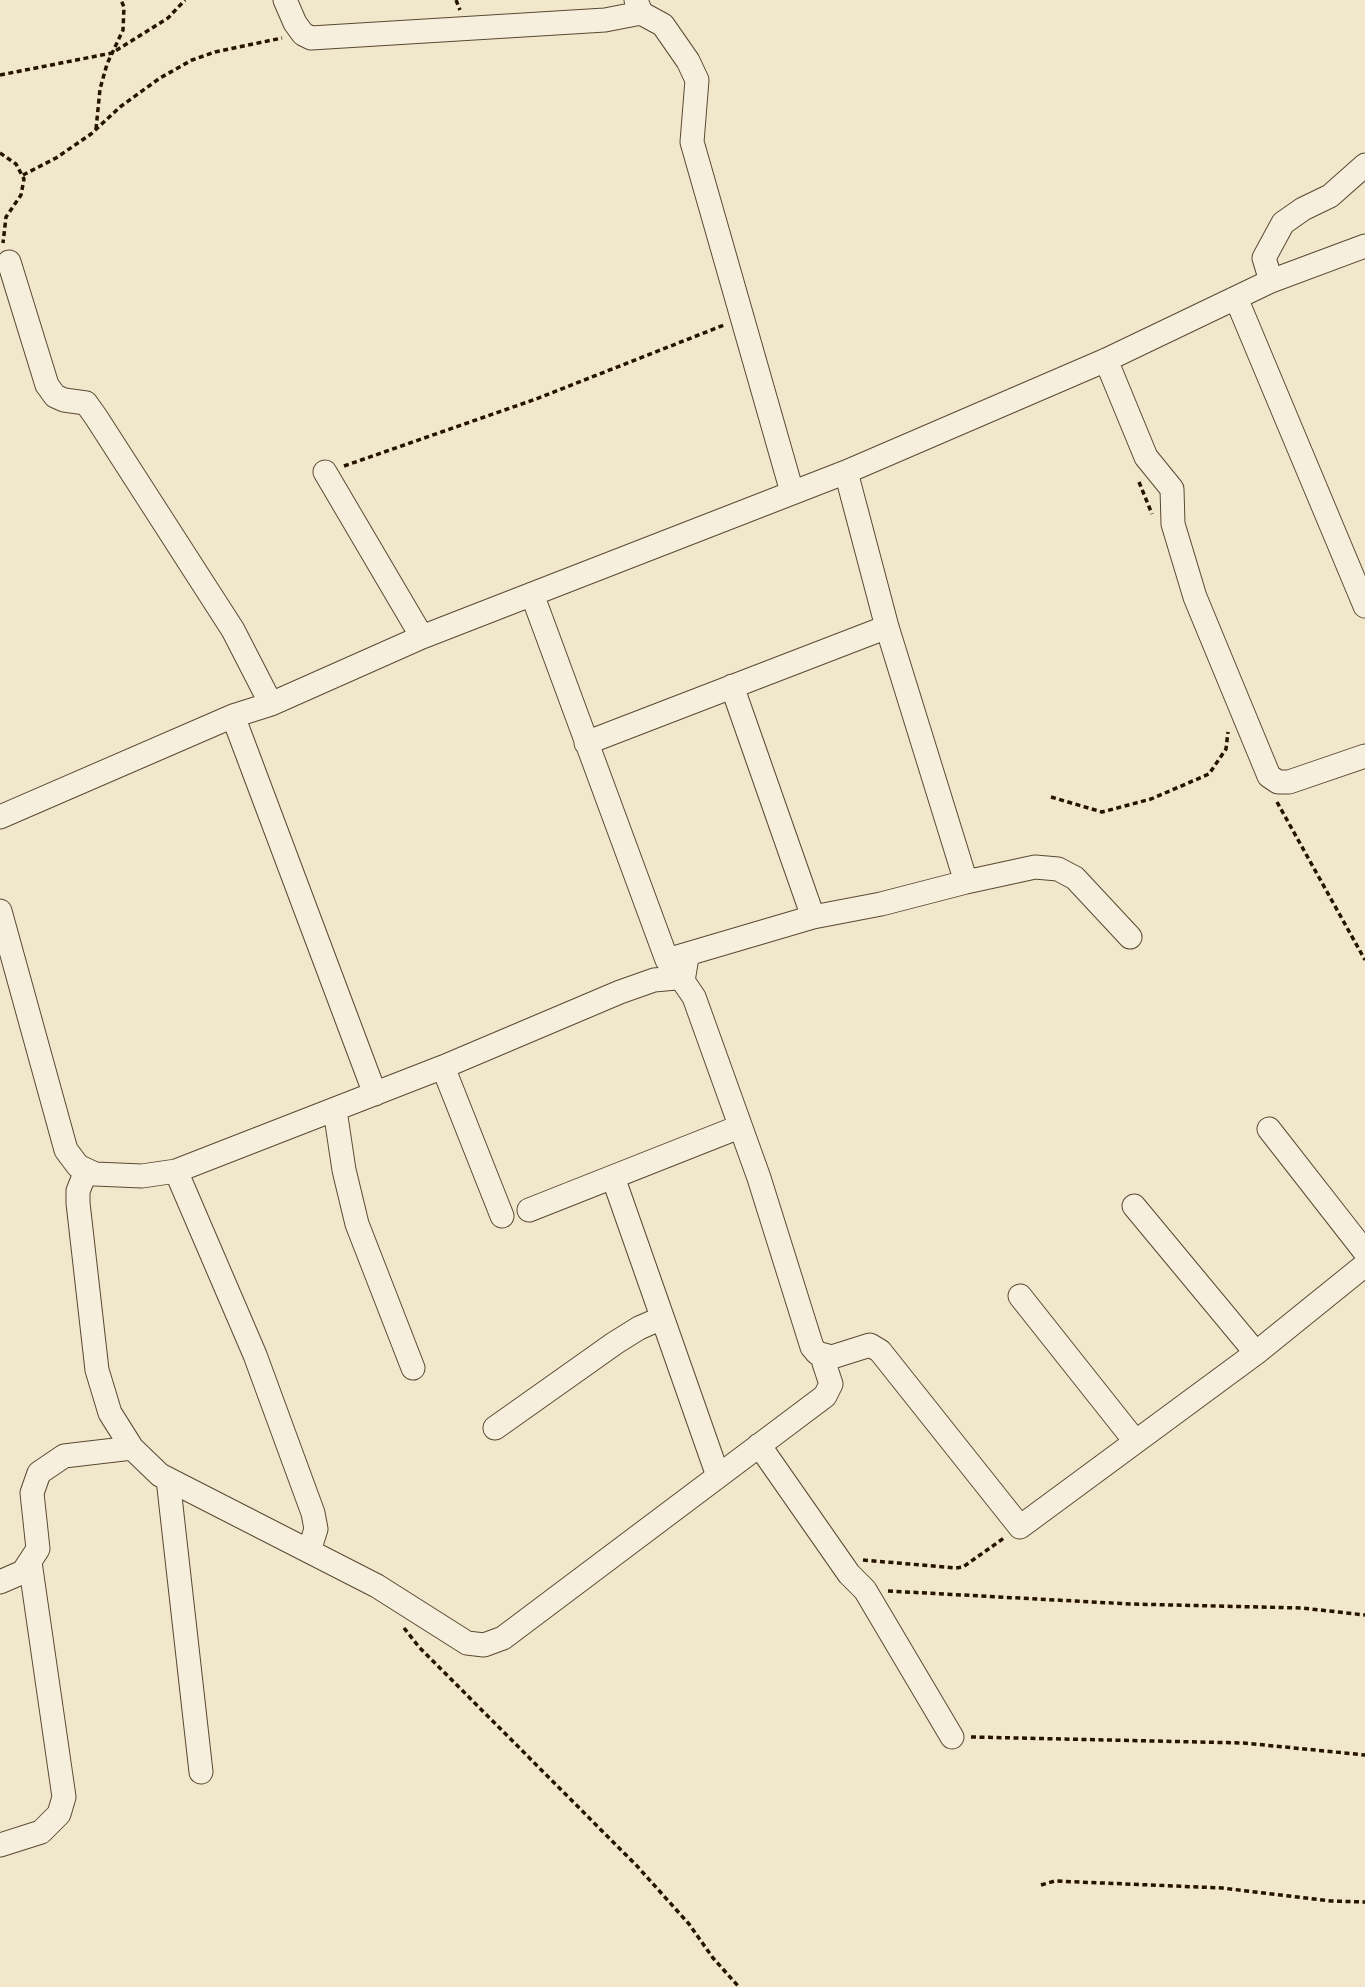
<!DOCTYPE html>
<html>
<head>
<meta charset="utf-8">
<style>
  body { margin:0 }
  canvas { display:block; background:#f1e7ca }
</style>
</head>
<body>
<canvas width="1365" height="1987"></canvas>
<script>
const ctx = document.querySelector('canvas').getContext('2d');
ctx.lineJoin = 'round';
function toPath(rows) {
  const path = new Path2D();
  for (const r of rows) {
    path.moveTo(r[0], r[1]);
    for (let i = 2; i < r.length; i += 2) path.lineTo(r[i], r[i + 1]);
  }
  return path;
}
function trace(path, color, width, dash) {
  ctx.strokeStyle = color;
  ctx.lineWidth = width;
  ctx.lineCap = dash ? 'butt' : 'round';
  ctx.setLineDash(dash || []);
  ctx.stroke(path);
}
const minor = toPath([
  [285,0,295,23,303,34,311,38,605,20,641,13],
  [636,0,641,13,663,25,688,61,697,80,692,142,792,492],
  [9,262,47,385,55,396,64,400,86,403,96,417,233,630,271,704],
  [1271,281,1264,258,1283,223,1303,209,1330,196,1365,165],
  [1236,298,1365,606],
  [1106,360,1146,457,1172,489,1173,524,1195,597,1269,776,1278,782,1289,782,1365,756],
  [325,472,422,637],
  [846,472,887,627,966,882],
  [532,594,667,960],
  [732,686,813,917],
  [233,716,375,1094],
  [586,743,887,627],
  [0,817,233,716,271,704,422,637,846,472,1106,360,1271,281,1365,246],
  [0,911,66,1150,78,1166,95,1174,142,1176,176,1171,443,1067,620,992,654,980,676,978,683,981,694,997,759,1178,812,1347,817,1353,832,1357,870,1345,880,1351,1020,1527,1256,1353,1365,1265],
  [683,981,687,957,667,960,813,917,881,904,966,882,1035,867,1058,869,1075,878,1130,937],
  [443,1067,502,1216],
  [335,1110,344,1170,357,1224,413,1368],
  [1269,1129,1365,1252],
  [86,1171,78,1191,78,1203,97,1370,110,1413,132,1448,160,1475,377,1586,467,1643,484,1645,503,1638,825,1396,831,1384,824,1363,825,1356],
  [176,1171,255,1355,313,1513,316,1529,309,1551],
  [613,1177,718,1476],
  [1134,1206,1256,1353],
  [529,1210,739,1127],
  [1020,1296,1135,1441],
  [495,1428,615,1343,639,1328,662,1318],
  [759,1445,849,1574,865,1590,952,1737],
  [168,1479,201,1772],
  [0,1582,23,1572,38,1549,32,1493,39,1473,64,1456,132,1448],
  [0,1845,41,1832,59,1814,64,1797,30,1562]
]);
trace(minor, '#594932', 25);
trace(toPath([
  [456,0,460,10],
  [0,75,112,53,168,18,185,0],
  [96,129,100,89,107,64,123,30,124,7,121,0],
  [0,153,16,164,24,179,21,195,6,217,3,243],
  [23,175,56,158,91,134,120,107,160,78,192,60,215,52,282,38],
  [344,466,536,399,724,325],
  [1139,482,1152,514],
  [1051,797,1102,812,1151,799,1209,774,1226,749,1228,732],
  [1277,802,1365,960],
  [863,1560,956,1568,963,1567,1004,1538],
  [888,1591,1130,1604,1302,1608,1365,1615],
  [404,1628,419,1647,637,1866,689,1924,713,1958,739,1987],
  [971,1737,1244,1743,1365,1755],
  [1041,1885,1055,1881,1222,1888,1331,1901,1365,1902]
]), '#261400', 3.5, [5, 3.5]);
trace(minor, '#f6efdd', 23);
</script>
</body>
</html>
